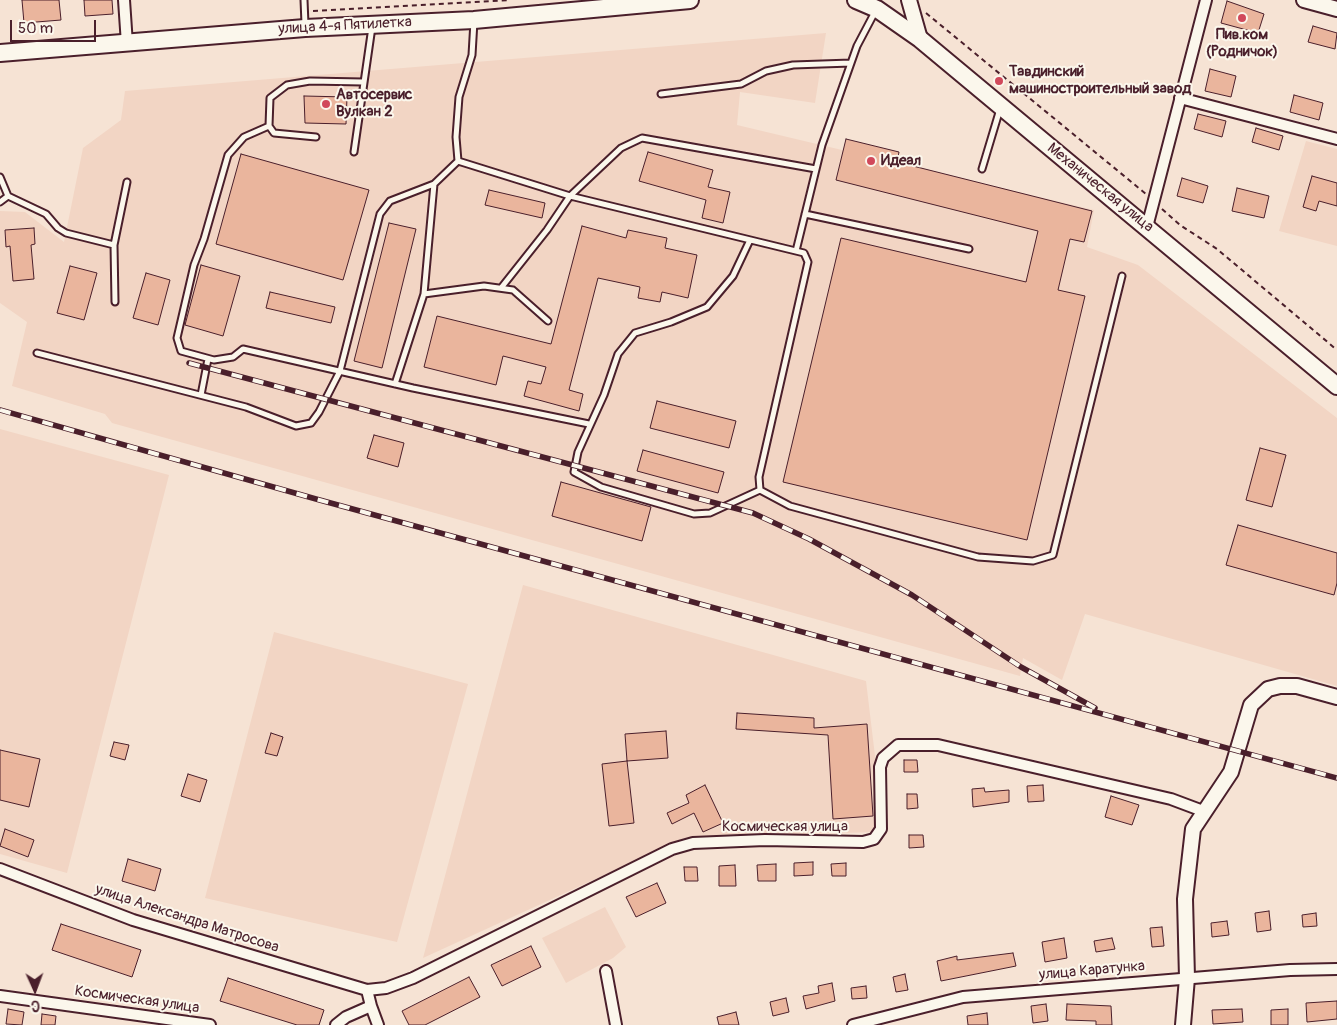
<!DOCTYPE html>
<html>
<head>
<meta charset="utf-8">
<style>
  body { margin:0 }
  #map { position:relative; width:1337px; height:1025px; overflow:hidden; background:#f6e3d4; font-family:Pangolin,sans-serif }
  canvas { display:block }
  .north { position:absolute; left:10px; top:965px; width:50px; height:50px; -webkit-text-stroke:4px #fbf7ec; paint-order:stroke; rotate:178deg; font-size:14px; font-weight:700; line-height:20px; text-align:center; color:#4a1f2b }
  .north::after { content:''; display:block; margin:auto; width:18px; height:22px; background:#4a1f2b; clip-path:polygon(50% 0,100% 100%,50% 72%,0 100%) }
  .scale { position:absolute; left:10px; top:20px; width:86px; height:22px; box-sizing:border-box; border:2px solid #4a1f2b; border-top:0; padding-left:6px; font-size:15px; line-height:18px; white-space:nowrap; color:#4a1f2b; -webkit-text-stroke:4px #fbf7ec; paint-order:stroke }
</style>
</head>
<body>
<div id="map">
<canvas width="1337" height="1025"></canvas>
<div class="north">С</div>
<div class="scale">50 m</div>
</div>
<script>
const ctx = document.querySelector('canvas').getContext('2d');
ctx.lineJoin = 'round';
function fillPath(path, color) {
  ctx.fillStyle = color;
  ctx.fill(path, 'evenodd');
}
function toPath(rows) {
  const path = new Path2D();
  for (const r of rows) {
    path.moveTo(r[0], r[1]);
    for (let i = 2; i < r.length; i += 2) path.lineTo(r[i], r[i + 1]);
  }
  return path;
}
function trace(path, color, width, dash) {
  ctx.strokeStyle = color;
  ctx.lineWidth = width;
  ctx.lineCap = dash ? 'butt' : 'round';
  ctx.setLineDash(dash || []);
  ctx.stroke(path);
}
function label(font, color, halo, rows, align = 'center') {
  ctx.font = font + ' Pangolin,sans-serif';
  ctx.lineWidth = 4;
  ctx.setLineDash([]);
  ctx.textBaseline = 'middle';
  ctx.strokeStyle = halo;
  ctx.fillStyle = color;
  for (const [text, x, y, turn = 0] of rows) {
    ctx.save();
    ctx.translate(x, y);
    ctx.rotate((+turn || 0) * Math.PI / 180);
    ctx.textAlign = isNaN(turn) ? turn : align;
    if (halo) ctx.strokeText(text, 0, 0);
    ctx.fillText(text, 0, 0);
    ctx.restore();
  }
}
fillPath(toPath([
  [826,33,815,103,740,92,737,125,1094,210,1087,247,1138,265,1337,418,1337,686,1085,614,1062,680,1023,658,1020,676,112,423,105,414,12,386,27,322,0,303,0,211,25,212,64,242,83,148,121,120,125,91],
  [1306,141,1337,149,1337,246,1279,231],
  [0,429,169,475,67,873,0,854],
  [523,585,866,681,875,756,875,832,685,838,423,958],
  [274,632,468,684,397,942,205,898],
  [605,907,626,947,613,958,566,983,542,938]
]), '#f2d5c4');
const building = toPath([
  [22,0,59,0,61,20,24,23,22,0],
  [84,0,112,0,113,14,85,16,84,0],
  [1227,1,1264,14,1258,33,1221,23,1227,1],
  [1313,26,1337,33,1335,49,1308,42,1313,26],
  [1210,69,1236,76,1231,97,1205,91,1210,69],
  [1294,95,1323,103,1319,120,1290,112,1294,95],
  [304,96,347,97,346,124,305,123,304,96],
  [1198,114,1226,121,1222,137,1194,129,1198,114],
  [1256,128,1283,136,1279,150,1252,142,1256,128],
  [846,139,899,152,897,162,1092,211,1084,242,1070,239,1058,290,1085,296,1027,540,783,482,841,238,1026,282,1038,231,836,180,846,139],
  [648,152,713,170,708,187,730,192,723,223,702,218,706,200,639,181,648,152],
  [241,154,369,190,343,280,216,244,241,154],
  [1312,176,1337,183,1337,206,1319,201,1316,211,1303,207,1312,176],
  [1182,178,1208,186,1203,203,1177,196,1182,178],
  [1237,188,1269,196,1264,218,1232,211,1237,188],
  [489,190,545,203,542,218,485,205,489,190],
  [389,223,416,229,382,368,354,361,389,223],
  [582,226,626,238,628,230,667,238,665,248,697,255,688,298,662,292,660,302,638,298,640,287,598,278,569,390,583,394,579,411,524,396,528,381,541,384,546,367,503,356,496,385,424,367,437,316,551,344,582,226],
  [34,228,35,244,31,245,34,279,13,281,10,246,6,247,5,230,34,228],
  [201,265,240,276,223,336,185,325,201,265],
  [70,266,97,273,84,320,57,313,70,266],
  [146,273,170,280,158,325,133,318,146,273],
  [270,292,335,307,331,323,266,308,270,292],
  [657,401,736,421,729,448,650,428,657,401],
  [374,435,404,443,398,467,367,458,374,435],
  [1260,448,1286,455,1272,507,1246,500,1260,448],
  [643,450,724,472,718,493,637,471,643,450],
  [561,482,651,507,642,541,552,516,561,482],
  [1238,525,1337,553,1337,583,1334,595,1226,565,1238,525],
  [737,713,814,718,814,728,867,724,873,816,833,819,828,735,736,729,737,713],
  [666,731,668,758,627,761,625,734,666,731],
  [271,733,283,737,277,756,265,753,271,733],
  [114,742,129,745,125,760,110,756,114,742],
  [0,750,40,759,29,807,0,800,0,750],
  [904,760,917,760,918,772,904,772,904,760],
  [627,761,634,823,609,826,602,764,627,761],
  [188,774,207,780,200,802,181,796,188,774],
  [705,785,723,823,703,832,694,813,672,824,667,813,689,803,686,795,705,785],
  [1043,785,1044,801,1028,802,1027,786,1043,785],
  [984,788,985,792,1009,790,1009,802,973,807,972,789,984,788],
  [907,794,917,794,918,808,907,809,907,794],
  [1111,796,1139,805,1132,825,1105,817,1111,796],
  [5,829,34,840,28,857,0,846,5,829],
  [909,835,923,835,924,847,909,848,909,835],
  [128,859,161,869,155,891,122,881,128,859],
  [813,862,813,875,794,876,794,863,813,862],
  [846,863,846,876,832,876,831,864,846,863],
  [776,864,776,881,758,881,757,865,776,864],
  [735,865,736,886,719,886,719,866,735,865],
  [684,867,697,867,698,881,685,881,684,867],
  [657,883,666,903,636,917,626,897,657,883],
  [1269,911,1271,930,1257,932,1255,913,1269,911],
  [1316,913,1317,926,1303,927,1302,915,1316,913],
  [1227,921,1229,935,1212,937,1211,923,1227,921],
  [61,924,141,950,132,977,52,950,61,924],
  [1162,927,1164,946,1152,947,1150,928,1162,927],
  [1064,938,1067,958,1045,962,1042,942,1064,938],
  [1112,938,1115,949,1096,952,1094,941,1112,938],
  [531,946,541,967,502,986,491,965,531,946],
  [1013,953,1016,966,941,981,937,961,957,956,957,960,1013,953],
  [905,974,908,990,896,992,893,977,905,974],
  [469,977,480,997,425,1025,409,1025,402,1011,469,977],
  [228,978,324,1010,319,1025,297,1025,220,1001,228,978],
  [832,983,835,1001,806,1009,803,996,819,993,818,986,832,983],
  [866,986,867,998,852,999,851,988,866,986],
  [786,998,789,1012,773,1016,770,1002,786,998],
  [1337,1001,1337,1019,1307,1022,1306,1003,1337,1001],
  [1046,1004,1048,1021,1033,1023,1031,1006,1046,1004],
  [1067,1004,1111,1006,1112,1025,1096,1025,1096,1021,1066,1020,1067,1004],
  [8,1009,24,1012,22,1025,6,1024,8,1009],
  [1242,1009,1243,1022,1213,1024,1212,1010,1242,1009],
  [1288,1009,1288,1025,1271,1025,1271,1010,1288,1009],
  [736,1012,739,1025,719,1025,717,1017,736,1012],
  [987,1013,988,1025,968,1025,967,1016,987,1013],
  [42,1014,56,1016,55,1025,41,1025,42,1014]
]);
fillPath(building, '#eab59d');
trace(building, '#4a1f2b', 1);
const lane = toPath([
  [304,0,305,24],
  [661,94,741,84,766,71,793,65,851,63],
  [269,126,244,137,228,155,204,239,194,265,177,338,181,351,214,360,233,357,243,349,413,388,589,424],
  [316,137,274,133,269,126,270,98,287,85,310,81,363,82],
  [354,152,372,27],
  [458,161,570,196,804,253,808,262,759,477,760,490,790,506,978,557,1033,561,1053,555,1122,276],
  [982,169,1000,109],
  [0,177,8,196,46,214,58,228,66,233,114,245],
  [0,202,8,196],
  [805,214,969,249],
  [750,240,733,276,707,307,671,322,635,333,618,354,604,395,578,452,574,472,601,487,694,514,710,513,760,490],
  [796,251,822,145,857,46,876,10],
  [501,288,547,230,570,196,621,148,642,138,816,169],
  [424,294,484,286,513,290,548,321],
  [115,302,114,245,127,182],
  [37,353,246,407,296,426,311,423,319,412,340,371,380,214,390,201,434,184,458,161,456,137,459,97,472,55,474,21],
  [395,384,424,294,434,184],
  [201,395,208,359]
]);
const street = toPath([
  [124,0,127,44],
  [1180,98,1337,139],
  [1147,227,1206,0],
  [0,869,133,920,367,990],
  [606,971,616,1025],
  [0,996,210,1025],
  [371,1006,378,1025],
  [336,1025,346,1017,371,1006,367,990,386,988,413,978,672,849,693,843,765,840,863,842,874,839,881,829,880,767,883,758,898,745,938,745,1171,799,1203,811],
  [853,1025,963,997,1290,970,1337,969]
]);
const secondary = toPath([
  [909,0,920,39],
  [1304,0,1337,9],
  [1183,1025,1187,978,1185,899,1193,829,1231,772,1251,705,1268,689,1280,686,1297,686,1337,697]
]);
const primary = toPath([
  [856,0,877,9,920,39,1337,386],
  [0,53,305,28,474,20,690,0]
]);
trace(lane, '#4a1f2b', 9);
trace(street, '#4a1f2b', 14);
trace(secondary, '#4a1f2b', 18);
trace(primary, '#4a1f2b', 20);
trace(toPath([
  [313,11,509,0],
  [926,13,1146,194],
  [1162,209,1180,225,1217,249,1337,350]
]), '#4a1f2b', 2, [5, 4]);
trace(lane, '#fbf7ec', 5);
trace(street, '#fbf7ec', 10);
trace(secondary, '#fbf7ec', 14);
trace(primary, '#fbf7ec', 16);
const rail = toPath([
  [189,363,753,513,809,539,912,595,1021,667,1095,708],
  [0,410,316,499,1337,778]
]);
trace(rail, '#4a1f2b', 5.5);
trace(rail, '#fbf7ec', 4, [11]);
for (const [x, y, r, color] of [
  [1242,18,5,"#d1495b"],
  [999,81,5,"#d1495b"],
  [326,104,5,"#d1495b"],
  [871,161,5,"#d1495b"]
]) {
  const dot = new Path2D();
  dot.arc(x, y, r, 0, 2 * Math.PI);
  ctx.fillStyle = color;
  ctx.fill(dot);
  trace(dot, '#fbf7ec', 2);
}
label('15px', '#4a1f2b', '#fbf7ec', [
  ["улица 4-я Пятилетка",345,26,-3],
  ["Механическая улица",1100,188,39],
  ["Космическая улица",785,827],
  ["улица Александра Матросова",187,919,18],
  ["улица Каратунка",1092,971,-5],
  ["Космическая улица",137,1000,8]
]);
label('bold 15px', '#4a1f2b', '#fbf7ec', [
  ["Пив.ком",1242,35,"center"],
  ["(Родничок)",1242,52,"center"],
  ["Тавдинский",1009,72],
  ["машиностроительный завод",1009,89],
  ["Автосервис",336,95],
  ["Вулкан 2",336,112],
  ["Идеал",881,161]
], 'left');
</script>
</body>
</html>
